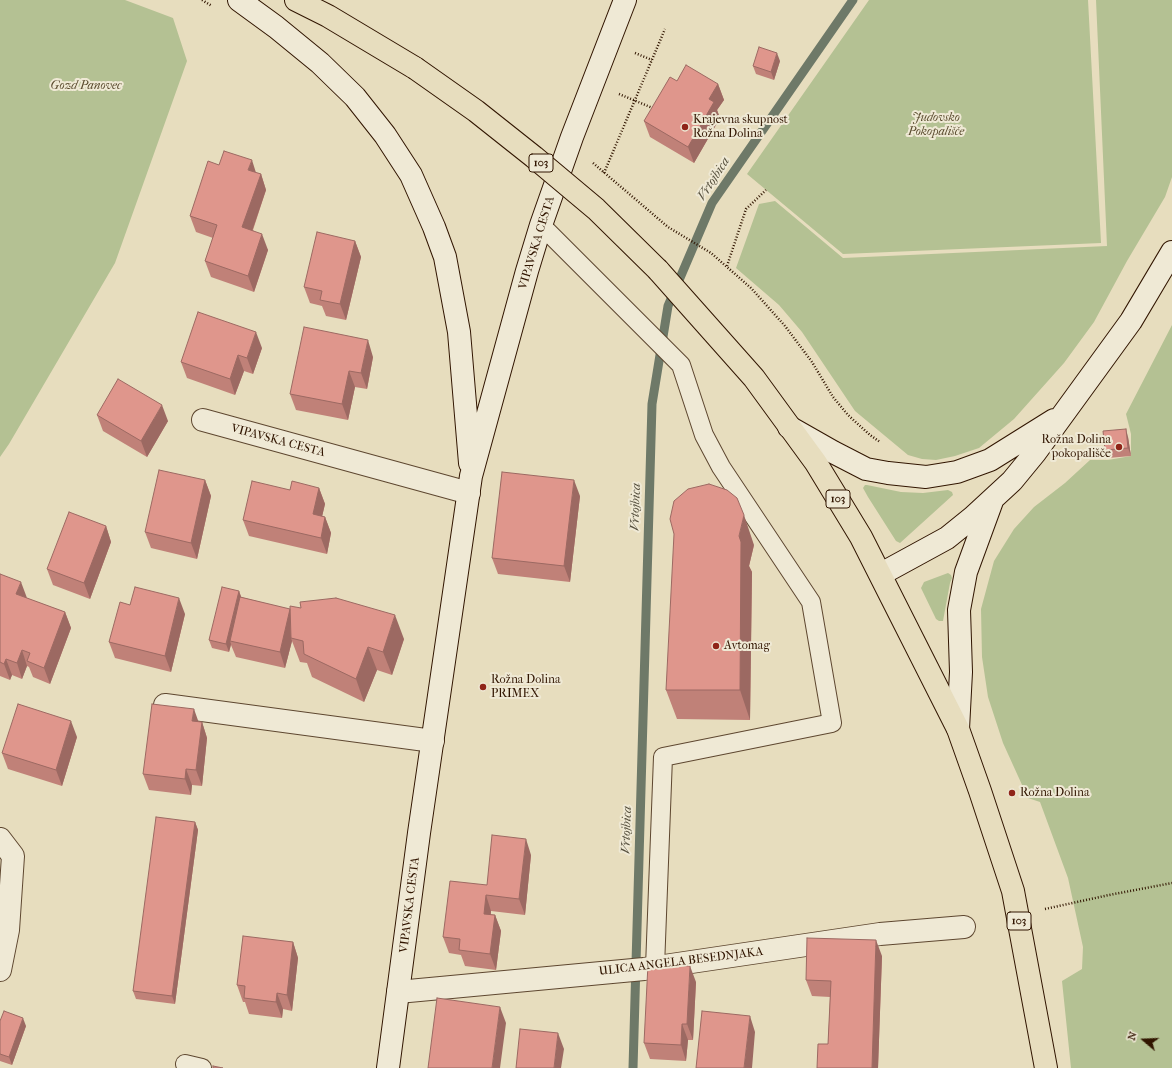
<!DOCTYPE html>
<html>
<head>
<meta charset="utf-8">
<style>
  body { margin:0 }
  #map { position:relative; width:1172px; height:1068px; overflow:hidden; background:#e7ddbe; font-family:"IM FELL French Canon",serif }
  canvas { display:block }
  .north { position:absolute; left:1124px; top:1020px; width:40px; height:40px; -webkit-text-stroke:3px #efe9d5; paint-order:stroke; rotate:289deg; font-size:11px; font-weight:700; line-height:16px; text-align:center; color:#311500 }
  .north::after { content:''; display:block; margin:auto; width:14px; height:18px; background:#311500; clip-path:polygon(50% 0,100% 100%,50% 72%,0 100%) }
</style>
</head>
<body>
<div id="map">
<canvas width="1172" height="1068"></canvas>
<div class="north">N</div>
</div>
<script>
const ctx = document.querySelector('canvas').getContext('2d');
ctx.lineJoin = 'round';
function fillPath(path, color) {
  ctx.fillStyle = color;
  ctx.fill(path, 'evenodd');
}
function toPath(rows) {
  const path = new Path2D();
  for (const r of rows) {
    path.moveTo(r[0], r[1]);
    for (let i = 2; i < r.length; i += 2) path.lineTo(r[i], r[i + 1]);
  }
  return path;
}
function trace(path, color, width, dash) {
  ctx.strokeStyle = color;
  ctx.lineWidth = width;
  ctx.lineCap = dash ? 'butt' : 'round';
  ctx.setLineDash(dash || []);
  ctx.stroke(path);
}
function label(font, color, halo, rows, align = 'center') {
  ctx.font = font + ' "IM FELL French Canon",serif';
  ctx.lineWidth = 4;
  ctx.setLineDash([]);
  ctx.textBaseline = 'middle';
  ctx.strokeStyle = halo;
  ctx.fillStyle = color;
  for (const [text, x, y, turn = 0] of rows) {
    ctx.save();
    ctx.translate(x, y);
    ctx.rotate((+turn || 0) * Math.PI / 180);
    ctx.textAlign = isNaN(turn) ? turn : align;
    if (halo) ctx.strokeText(text, 0, 0);
    ctx.fillText(text, 0, 0);
    ctx.restore();
  }
}
fillPath(toPath([
  [0,0,125,0,173,18,187,61,115,263,9,444,0,457],
  [869,0,1088,0,1101,243,843,254,747,174],
  [1096,0,1172,0,1172,177,1165,197,1127,261,1094,322,1064,363,1014,419,979,448,955,456,936,460,922,459,908,455,855,411,802,332,779,305,736,268,759,204,775,201,843,258,1107,246],
  [1172,325,1172,1068,1071,1068,1062,981,1082,969,1083,947,1068,878,1040,802,1028,798,1003,743,988,697,982,657,981,609,994,561,1014,529,1034,507,1065,483,1090,460,1108,460,1131,456,1131,434,1126,414],
  [865,485,867,485,901,492,923,493,948,490,952,492,953,495,900,543,896,541,868,497,863,488],
  [948,573,951,575,952,578,950,583,943,621,939,621,936,619,921,588,924,582]
]), '#b4c193');
trace(toPath([
  [633,1068,652,404,668,306,712,203,853,0]
]), '#6e7968', 9);
const service = toPath([
  [541,225,681,365,704,435,721,467,811,602,832,723,663,757,655,967],
  [185,1064,202,1068]
]);
const minor = toPath([
  [203,420,469,493],
  [165,705,433,741],
  [0,839,13,856,8,930,0,970],
  [398,992,644,969,880,934,964,927]
]);
const secondary = toPath([
  [239,0,276,27,320,63,355,97,385,135,411,175,434,227,445,257,459,332,470,463],
  [789,427,833,452,866,469,888,473,926,477,957,472,990,460,1054,420],
  [881,574,947,538,973,517,1012,481,1035,453,1131,321,1172,252],
  [958,729,961,672,959,610,966,572,992,501],
  [388,1068,419,833,471,476,527,271,541,225,572,137,625,0]
]);
const primary = toPath([
  [296,0,328,16,415,68],
  [658,270,754,378,816,463,861,537,958,729,980,791,1013,891,1046,1068]
]);
trace(service, '#5e4730', 20);
trace(minor, '#5e4730', 24);
trace(secondary, '#311500', 24);
trace(primary, '#311500', 24);
trace(toPath([
  [202,0,212,6],
  [635,53,652,60],
  [619,94,655,109],
  [593,163,668,227,711,253,751,288,785,326,812,362,833,397,848,415,870,435,880,442],
  [604,173,665,29],
  [727,266,746,209,766,190],
  [1045,909,1109,895,1172,883]
]), '#311500', 2.5, [1, 2]);
trace(service, '#efe9d5', 18);
trace(minor, '#efe9d5', 22);
trace(secondary, '#efe9d5', 22);
trace(primary, '#e7ddbe', 22);
const primaryBridge = toPath([
  [415,68,476,111,534,157,596,209,658,270]
]);
trace(primaryBridge, '#311500', 24, []);
trace(primaryBridge, '#e7ddbe', 22);
fillPath(toPath([
  [780,61,774,80,756,74,753,66],
  [677,81,718,84,724,100,717,110,720,118,694,163,650,137,644,121],
  [256,173,261,174,266,190,253,230,268,250,254,292,211,277,205,261,213,238,196,232,190,216],
  [355,241,361,257,346,320,326,316,322,306,310,303,304,287],
  [262,348,253,374,244,371,235,395,187,378,181,362],
  [373,357,367,389,355,387,348,420,296,410,290,394],
  [97,415,168,421,147,457,103,431],
  [1128,437,1131,456,1108,458,1105,450],
  [205,480,211,496,197,559,151,548,145,532],
  [319,488,325,504,322,516,325,517,331,533,327,554,249,536,243,520,290,490],
  [580,496,570,582,498,574,492,558],
  [106,526,111,542,90,599,53,585,47,569],
  [754,545,749,566,752,572,750,720,677,719,666,690],
  [0,574,26,598,65,612,71,628,50,684,33,677,29,667,27,666,22,679,12,675,10,680,0,676],
  [239,591,241,597,404,639,392,675,377,670,364,702,312,677,307,663,300,662,292,641,285,668,236,657,231,645,229,652,212,648,209,640],
  [130,605,185,614,171,672,115,658,109,642],
  [198,722,202,722,207,738,202,786,192,785,191,795,149,790,143,774],
  [77,737,62,786,8,769,2,753],
  [195,822,198,830,175,1004,136,999,133,991],
  [531,855,525,915,491,911,491,915,495,915,501,931,496,970,465,966,461,955,449,953,443,937,487,885],
  [293,942,298,958,292,1011,283,1009,282,1018,249,1014,245,1002,243,1002,237,985],
  [882,956,878,1068,828,1044,830,997,812,996,806,980],
  [696,982,693,1040,688,1040,686,1061,650,1059,644,1043],
  [0,1021,26,1026,12,1065,0,1061]
]), '#c08178');
fillPath(toPath([
  [777,53,780,61,774,80,771,72],
  [718,84,724,100,717,110,720,118,694,163,688,147,709,99],
  [252,160,257,176,248,170],
  [261,174,266,190,248,243,242,227],
  [262,234,268,250,254,292,248,276],
  [355,241,361,257,346,320,340,304],
  [256,332,262,348,253,374,247,358],
  [368,340,373,357,367,389,361,373],
  [238,355,244,371,235,395,230,379],
  [349,371,355,387,348,420,342,404],
  [162,405,168,421,147,457,141,441],
  [1126,429,1128,437,1131,456,1128,448],
  [205,480,211,496,197,559,191,543],
  [574,480,580,496,570,582,564,566],
  [319,488,325,504,319,530,313,514],
  [744,515,754,545,749,566,752,572,750,720,740,690,739,536],
  [325,517,331,533,327,554,321,538],
  [106,526,111,542,90,599,84,583],
  [21,582,27,598,16,594],
  [239,591,242,599,230,641,231,644,229,652,226,644],
  [179,598,185,614,171,672,165,656],
  [290,609,291,638,292,641,285,668,280,652],
  [65,612,71,628,50,684,44,668],
  [395,615,404,639,392,675,383,652],
  [368,647,377,670,364,702,356,679],
  [22,650,27,666,22,679,17,663],
  [6,659,12,675,10,680,4,664],
  [194,709,200,726,192,721],
  [71,721,77,737,62,786,56,770],
  [202,722,207,738,202,786,196,770],
  [186,769,192,785,191,795,185,779],
  [195,822,198,830,175,1004,172,996],
  [526,839,531,855,525,915,519,899],
  [486,895,491,911,489,930,484,914],
  [495,915,501,931,496,970,490,954],
  [876,940,882,956,878,1068,872,1068],
  [293,942,298,958,292,1011,287,995],
  [690,966,696,982,693,1040,687,1024],
  [277,993,283,1009,282,1018,276,1002],
  [500,1007,506,1023,500,1068,492,1068],
  [750,1016,755,1032,752,1068,744,1068],
  [23,1018,26,1026,12,1065,9,1057],
  [682,1024,688,1040,686,1061,681,1045],
  [558,1033,564,1049,561,1068,554,1068]
]), '#9c6962');
const building = toPath([
  [759,47,777,53,771,72,753,66,759,47],
  [686,65,718,84,709,99,714,102,688,147,644,121,670,77,677,81,686,65],
  [224,151,252,160,248,170,261,174,242,227,262,234,248,276,205,261,217,225,190,216,208,161,219,165,224,151],
  [317,232,355,241,340,304,320,300,322,291,304,287,317,232],
  [198,312,256,332,247,358,238,355,230,379,181,362,198,312],
  [304,327,368,340,361,373,349,371,342,404,290,394,304,327],
  [118,379,162,405,141,441,97,415,118,379],
  [1126,429,1128,448,1105,450,1103,431,1126,429],
  [159,470,205,480,191,543,145,532,159,470],
  [502,472,574,480,564,566,492,558,502,472],
  [252,481,290,490,292,481,319,488,313,514,325,517,321,538,243,520,252,481],
  [709,484,727,490,737,498,744,515,739,536,741,542,740,690,666,690,674,534,670,519,674,501,688,489,709,484],
  [69,512,106,526,84,583,47,569,69,512],
  [0,574,21,582,16,594,65,612,44,668,27,661,30,653,22,650,17,663,6,659,4,664,0,662,0,574],
  [135,587,179,598,165,656,109,642,120,602,130,605,135,587],
  [222,587,239,591,226,644,209,640,222,587],
  [240,597,290,609,280,652,230,641,240,597],
  [336,598,395,615,383,652,368,647,356,679,304,654,303,641,291,638,290,606,301,608,300,602,336,598],
  [18,704,71,721,56,770,2,753,18,704],
  [152,704,194,709,192,721,202,722,196,770,186,769,185,779,143,774,152,704],
  [156,817,195,822,172,996,133,991,156,817],
  [492,835,526,839,519,899,486,895,484,914,495,915,490,954,459,950,460,939,443,937,450,881,487,885,492,835],
  [243,936,293,942,287,995,277,993,276,1002,244,998,245,986,237,985,243,936],
  [807,938,876,940,872,1068,817,1068,818,1044,828,1044,831,981,806,980,807,938],
  [648,964,690,966,687,1024,682,1024,681,1045,644,1043,648,964],
  [437,998,500,1007,492,1068,428,1068,437,998],
  [4,1011,23,1018,9,1057,0,1054,0,1021,4,1011],
  [702,1011,750,1016,744,1068,696,1068,702,1011],
  [520,1029,558,1033,554,1068,516,1068,520,1029],
  [213,1066,223,1068,213,1068,213,1066]
]);
fillPath(building, '#df968c');
trace(building, '#9c6962', 1);
for (const [x, y, r, color] of [
  [685,127,4,"#8f2418"],
  [1119,447,4,"#8f2418"],
  [716,646,4,"#8f2418"],
  [483,687,4,"#8f2418"],
  [1012,793,4,"#8f2418"]
]) {
  const dot = new Path2D();
  dot.arc(x, y, r, 0, 2 * Math.PI);
  ctx.fillStyle = color;
  ctx.fill(dot);
  trace(dot, '#efe9d5', 1.5);
}
for (const [x, y, w] of [
  [541,163,24],
  [838,499,24],
  [1019,921,24]
]) {
  const box = new Path2D();
  box.roundRect(x - w / 2, y - 9, w, 18, 3);
  ctx.fillStyle = '#efe9d5';
  ctx.fill(box);
  trace(box, '#311500', 1);
}
label('bold 11px', '#311500', null, [
  ["103",541,163],
  ["103",838,499],
  ["103",1019,921]
]);
label('italic 12px', '#58492c', '#efe9d5', [
  ["Gozd Panovec",86,86],
  ["Judovsko",936,118],
  ["Pokopališče",936,132]
]);
label('12px', '#311500', '#efe9d5', [
  ["Krajevna skupnost",693,120],
  ["Rožna Dolina",693,134],
  ["Rožna Dolina",1111,440,"right"],
  ["pokopališče",1111,454,"right"],
  ["Avtomag",724,646],
  ["Rožna Dolina",491,680],
  ["PRIMEX",491,694],
  ["Rožna Dolina",1020,793]
], 'left');
label('12px', '#311500', '#efe9d5', [
  ["VIPAVSKA CESTA",537,243,-73],
  ["VIPAVSKA CESTA",278,441,15],
  ["VIPAVSKA CESTA",410,905,-83],
  ["ULICA ANGELA BESEDNJAKA",681,962,-7]
]);
label('italic 13px', '#554f3d', '#efe9d5', [
  ["Vrtojbica",714,179,-57],
  ["Vrtojbica",636,507,-88],
  ["Vrtojbica",627,830,-88]
]);
</script>
</body>
</html>
